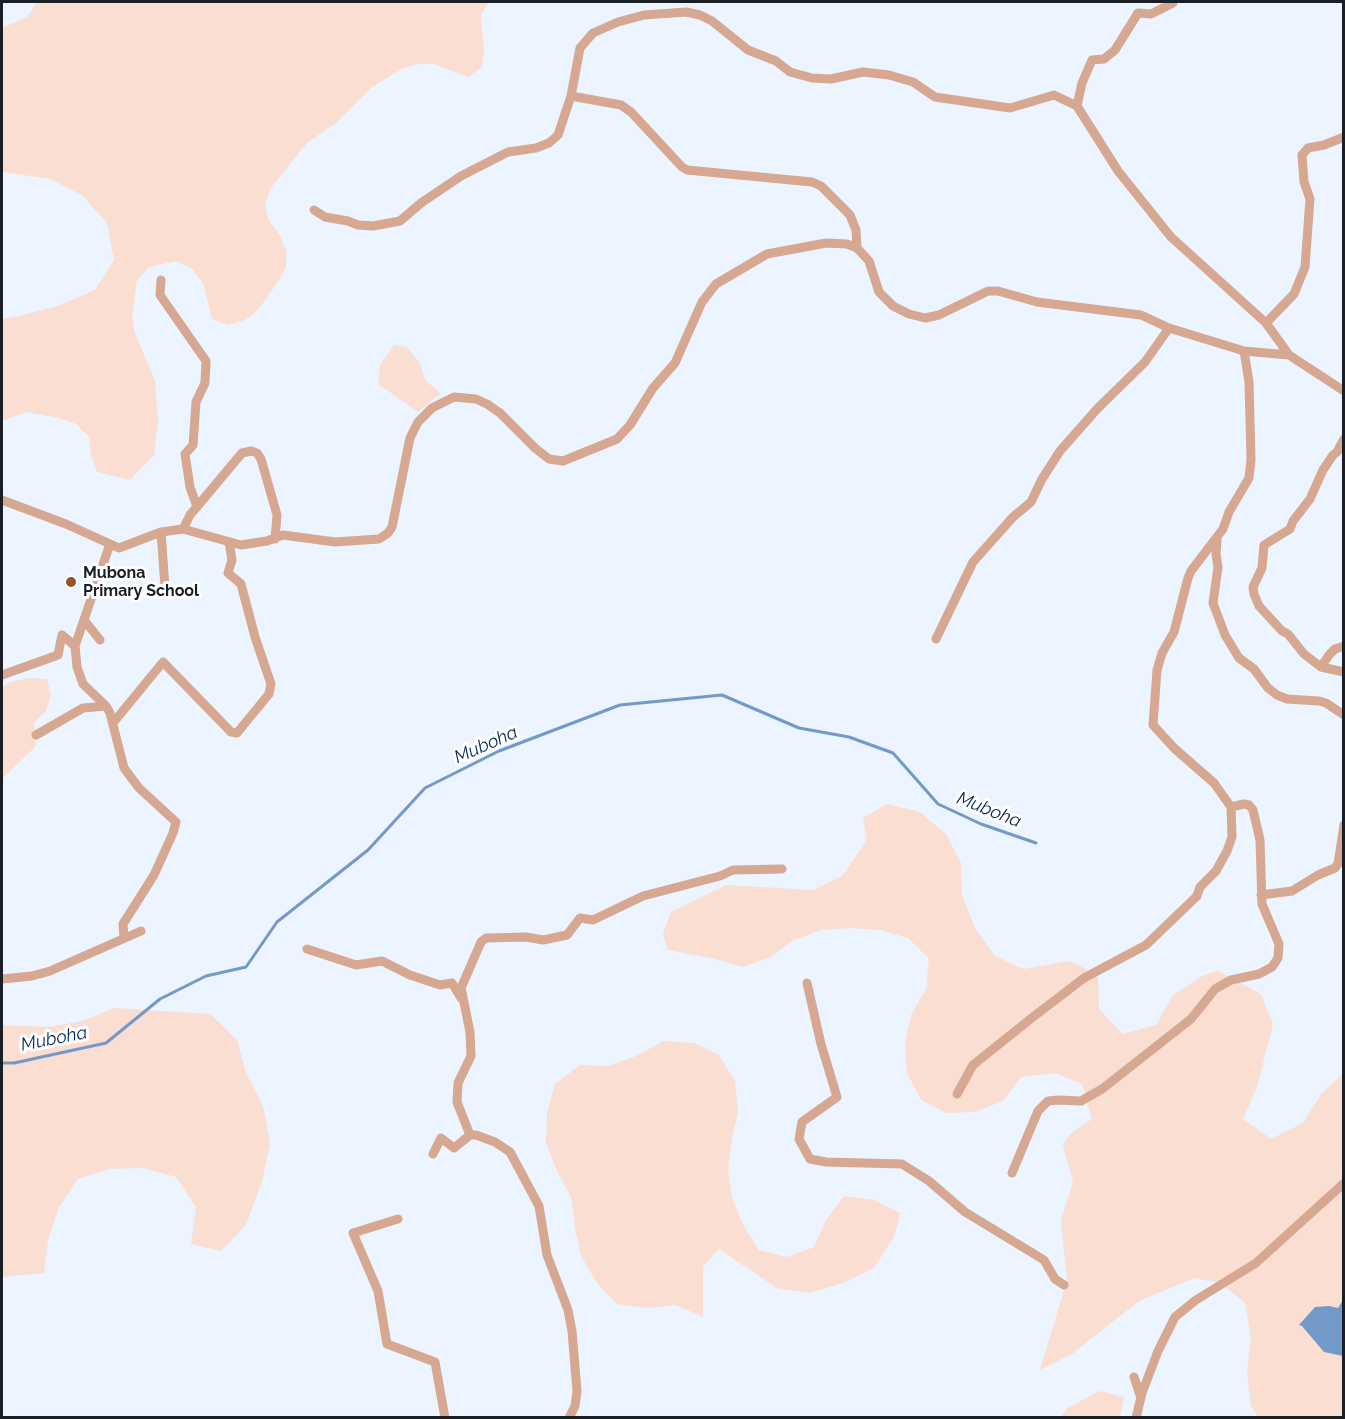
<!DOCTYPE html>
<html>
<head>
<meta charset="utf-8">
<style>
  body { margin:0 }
  #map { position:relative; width:1345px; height:1419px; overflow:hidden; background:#ecf4ff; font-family:Raleway,sans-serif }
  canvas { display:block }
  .frame { position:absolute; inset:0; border:3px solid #191f25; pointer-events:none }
</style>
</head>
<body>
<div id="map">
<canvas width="1345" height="1419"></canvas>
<div class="frame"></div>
</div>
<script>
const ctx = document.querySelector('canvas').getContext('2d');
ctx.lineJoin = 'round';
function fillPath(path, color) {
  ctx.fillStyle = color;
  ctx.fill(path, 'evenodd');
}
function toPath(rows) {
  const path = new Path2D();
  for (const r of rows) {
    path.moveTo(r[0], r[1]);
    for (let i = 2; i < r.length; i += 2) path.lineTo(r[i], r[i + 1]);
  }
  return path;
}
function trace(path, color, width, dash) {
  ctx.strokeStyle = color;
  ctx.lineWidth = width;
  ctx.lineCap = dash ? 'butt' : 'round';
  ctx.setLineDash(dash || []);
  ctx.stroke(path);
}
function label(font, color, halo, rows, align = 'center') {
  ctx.font = font + ' Raleway,sans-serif';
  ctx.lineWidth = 6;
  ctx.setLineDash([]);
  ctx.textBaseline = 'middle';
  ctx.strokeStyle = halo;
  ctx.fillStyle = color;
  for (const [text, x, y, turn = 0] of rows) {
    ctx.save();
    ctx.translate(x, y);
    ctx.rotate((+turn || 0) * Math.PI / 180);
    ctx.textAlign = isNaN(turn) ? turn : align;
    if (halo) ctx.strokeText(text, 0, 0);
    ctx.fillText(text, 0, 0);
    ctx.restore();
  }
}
fillPath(toPath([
  [37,2,489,2,481,15,484,50,482,67,468,77,434,64,418,64,402,69,372,87,336,123,307,143,270,189,265,205,269,221,280,235,286,251,286,268,278,282,258,310,245,320,228,325,212,319,203,283,192,269,176,261,149,267,137,280,132,316,135,333,155,381,158,419,154,455,130,480,97,472,91,455,89,437,76,424,59,418,26,412,2,421,2,319,19,316,58,306,95,290,114,260,107,223,83,196,51,179,2,172,2,28,27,17],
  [394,345,407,347,420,364,426,381,441,393,418,412,378,384,380,365],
  [29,678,47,679,51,695,46,711,34,722,36,746,2,779,2,687,11,682],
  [887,804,920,812,946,834,961,863,962,895,975,928,995,956,1024,969,1069,961,1098,975,1099,1009,1123,1034,1156,1025,1173,995,1204,975,1218,971,1261,994,1273,1024,1257,1087,1243,1119,1271,1139,1303,1123,1322,1093,1343,1074,1343,1417,1258,1417,1251,1406,1247,1372,1251,1338,1245,1303,1221,1283,1194,1278,1139,1301,1072,1354,1040,1370,1067,1280,1061,1221,1073,1182,1063,1145,1070,1134,1092,1119,1082,1084,1055,1073,1021,1077,1003,1101,975,1112,946,1113,921,1100,907,1073,905,1043,911,1015,926,989,929,959,908,938,880,930,850,928,821,930,794,940,770,957,743,967,715,959,668,950,663,934,671,912,726,885,813,890,842,876,867,840,863,818],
  [114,1008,210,1014,237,1040,246,1073,263,1106,270,1143,262,1181,246,1225,221,1251,191,1244,196,1207,176,1177,143,1168,109,1169,78,1179,59,1207,48,1240,44,1273,2,1277,2,1025,49,1027,83,1021],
  [664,1041,694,1043,719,1055,735,1081,738,1112,732,1139,728,1170,732,1198,743,1225,759,1250,787,1257,814,1247,826,1220,844,1196,874,1200,900,1213,895,1235,874,1268,843,1283,810,1293,777,1288,719,1249,703,1266,703,1317,676,1305,647,1308,617,1304,597,1283,581,1256,575,1228,571,1197,557,1171,546,1143,547,1113,555,1084,580,1065,609,1066,636,1056],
  [1099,1391,1124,1397,1120,1417,1060,1417,1068,1408]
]), '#f9ded1');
fillPath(toPath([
  [1343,1300,1343,1356,1324,1352,1302,1326,1299,1325,1315,1307,1329,1306,1338,1308]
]), '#7399c8');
trace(toPath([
  [2,1063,14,1063,106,1043,160,999,206,976,246,967,277,922,368,850,425,788,499,751,620,705,722,695,799,728,849,737,893,753,938,804,981,824,1036,843]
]), '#7399c8', 3);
trace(toPath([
  [571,96,621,105,631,112,682,167,687,170,812,182,821,186,850,215,856,230,857,248],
  [1077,106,1082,83,1092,60,1104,59,1115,50,1138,13,1151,14,1173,3],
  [314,210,325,217,348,221,358,225,373,226,400,221,421,203,461,176,508,152,536,148,549,143,558,135,571,96,580,48,593,33,618,22,644,15,686,12,700,15,712,21,748,50,776,61,790,72,812,78,831,79,863,72,889,75,913,82,935,97,1010,108,1054,95,1077,106,1118,171,1171,237,1266,323,1289,355],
  [161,280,160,295,206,361,205,383,196,402,193,445,185,454,190,487,197,507],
  [1266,323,1294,294,1305,267,1310,199,1304,182,1302,155,1308,148,1324,145,1344,137],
  [1344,439,1337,452,1333,455,1323,470,1310,499,1293,521,1290,529,1264,545,1262,568,1253,587,1254,594,1259,606,1282,631,1288,634,1304,654,1321,667,1344,672],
  [2,500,66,524,119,548,161,532,183,529,241,545,267,541,283,535,335,542,379,539,388,533,392,527,410,438,418,422,432,408,454,397,476,399,487,404,500,413,535,448,549,459,563,461,617,439,630,425,653,388,675,363,702,302,716,284,767,254,826,243,847,244,857,248,869,261,879,292,893,306,909,314,925,318,939,315,988,291,998,291,1037,302,1141,315,1169,328,1244,351,1289,355,1344,391],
  [183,529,190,515,242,453,251,451,257,453,261,459,277,515,275,539],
  [161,532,165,587],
  [1217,540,1216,554,1218,567,1213,603,1225,635,1239,658,1254,669,1268,688,1277,695,1287,699,1319,701,1326,703,1344,715],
  [110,544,75,646,77,667,83,684,106,706,110,713,124,768,139,788,176,822,173,833,154,875,123,924,124,938],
  [84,620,100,640],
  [936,639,973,562,1013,517,1031,502,1042,479,1060,451,1097,409,1145,362,1169,328],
  [1321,667,1329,655,1335,649,1344,646],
  [2,675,58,655,62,635,75,646],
  [113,723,163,662,231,732,237,733,269,694,271,684,255,637,241,584,228,573,232,560,229,542],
  [36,735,83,708,106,706],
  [1261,895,1292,891,1318,875,1335,868,1338,864,1344,825],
  [307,949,356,965,382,961,410,975,440,985,452,983,461,998],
  [2,979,32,976,50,971,141,931],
  [807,983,821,1044,837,1097,802,1122,799,1139,810,1159,826,1162,902,1164,929,1181,965,1212,1044,1260,1055,1279,1064,1285],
  [957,1094,973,1065,1033,1017,1084,978,1146,945,1197,896,1200,887,1216,871,1227,851,1232,837,1231,807,1214,783,1174,748,1153,725,1157,670,1162,653,1174,632,1188,578,1191,571,1223,529,1229,512,1249,478,1251,460,1249,382,1244,351],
  [470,1135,457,1102,458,1083,471,1056,470,1032,461,988,481,942,486,938,526,937,543,940,567,935,580,918,593,920,643,896,720,876,733,870,782,869],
  [433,1154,441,1138,454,1148,470,1135,476,1135,495,1142,510,1152,539,1206,547,1255,568,1310,572,1331,577,1391,575,1406,569,1418],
  [1012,1173,1038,1111,1048,1101,1058,1100,1081,1101,1102,1089,1191,1019,1215,989,1231,980,1259,974,1272,967,1278,958,1279,944,1262,904,1260,840,1253,810,1249,805,1244,804,1231,807],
  [398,1219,353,1233,378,1291,387,1344,435,1362,445,1418],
  [1134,1377,1141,1398],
  [1136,1418,1142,1393,1158,1351,1175,1317,1196,1300,1256,1263,1344,1183]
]), '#d6a791', 9);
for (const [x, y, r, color] of [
  [71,582,6,"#98512b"]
]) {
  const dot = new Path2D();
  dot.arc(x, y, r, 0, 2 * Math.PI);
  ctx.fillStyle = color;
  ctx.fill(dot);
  trace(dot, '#fff', 2);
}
label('bold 16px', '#191f25', '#fff', [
  ["Mubona",83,573],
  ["Primary School",83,591]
], 'left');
label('italic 18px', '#032c58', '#fff', [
  ["Muboha",486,745,-24],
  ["Muboha",989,810,22],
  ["Muboha",54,1039,-11]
]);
</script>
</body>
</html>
